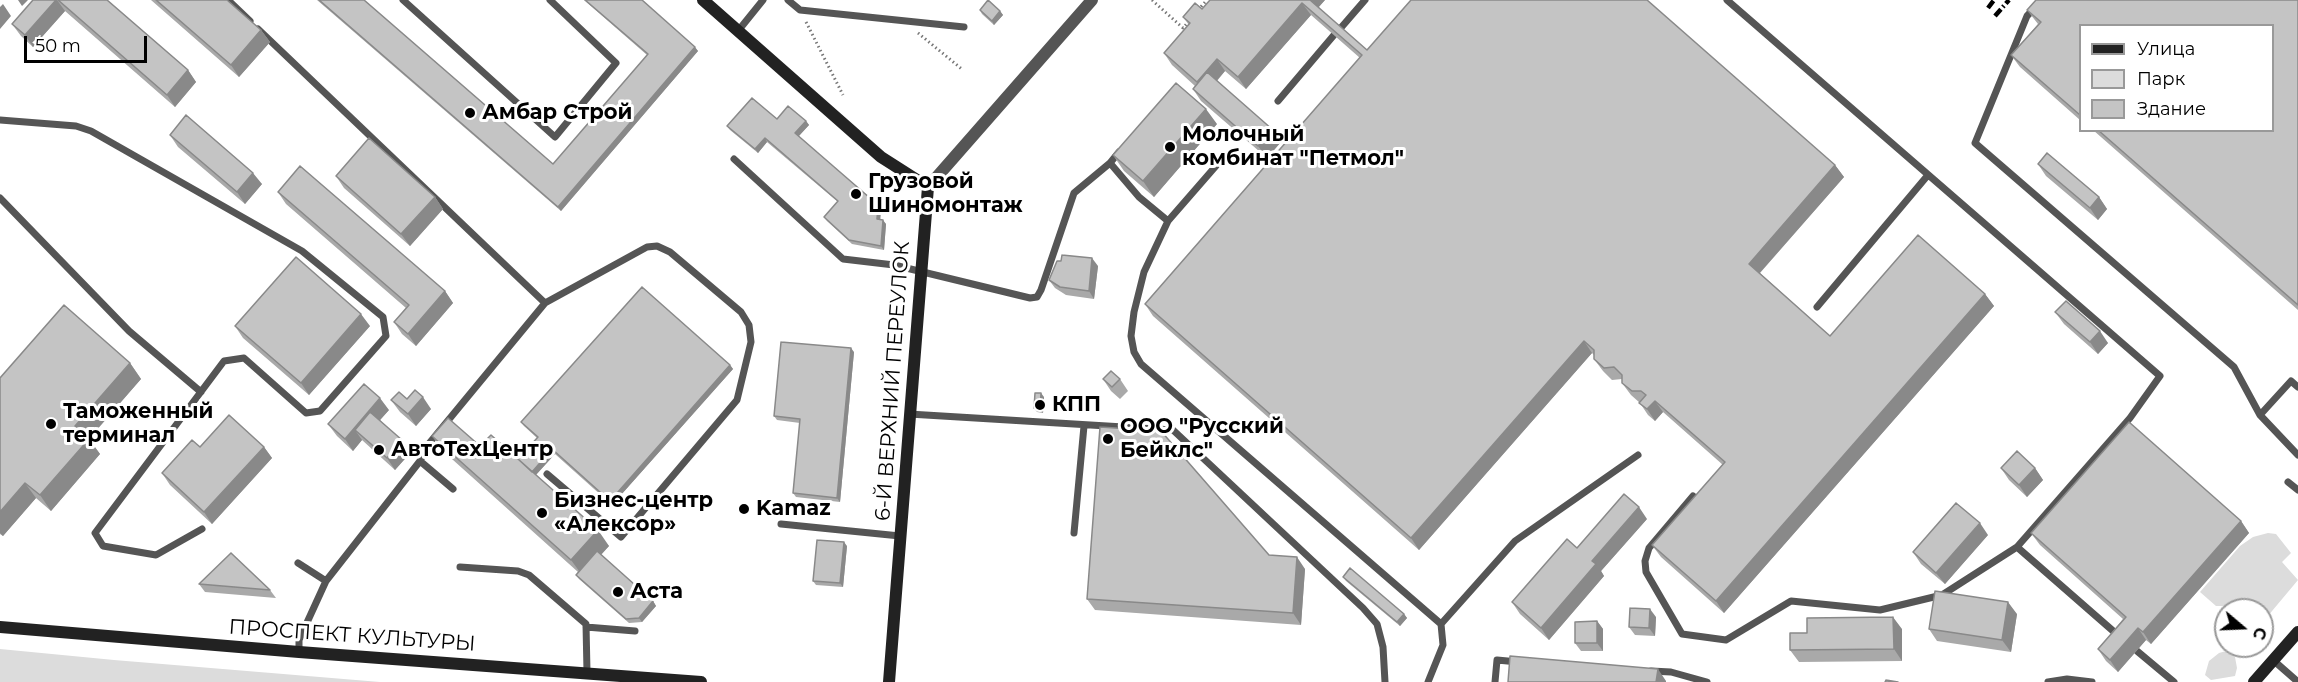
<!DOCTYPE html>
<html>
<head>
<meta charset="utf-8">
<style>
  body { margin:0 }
  #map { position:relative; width:2298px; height:682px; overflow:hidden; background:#fff; font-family:Montserrat,sans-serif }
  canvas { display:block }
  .legend { position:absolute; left:2079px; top:24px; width:195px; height:108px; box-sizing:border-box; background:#fff; border:2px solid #999; margin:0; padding:8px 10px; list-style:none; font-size:18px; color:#000 }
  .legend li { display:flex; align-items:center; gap:12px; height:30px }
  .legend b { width:30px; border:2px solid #999 }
  .north { position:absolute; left:2214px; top:598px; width:60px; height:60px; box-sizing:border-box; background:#fff; border:2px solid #999; border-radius:50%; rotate:109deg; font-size:16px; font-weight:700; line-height:24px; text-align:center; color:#000 }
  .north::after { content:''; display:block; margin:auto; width:21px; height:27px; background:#000; clip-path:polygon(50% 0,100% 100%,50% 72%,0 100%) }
  .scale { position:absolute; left:24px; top:36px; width:123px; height:27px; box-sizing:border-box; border:3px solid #000; border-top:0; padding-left:8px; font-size:18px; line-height:21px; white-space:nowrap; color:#000; -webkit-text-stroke:4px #fff; paint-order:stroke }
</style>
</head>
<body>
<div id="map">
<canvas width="2298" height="682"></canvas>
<ul class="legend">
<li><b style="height:8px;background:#222"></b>Улица</li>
<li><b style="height:16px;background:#dcdcdc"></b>Парк</li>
<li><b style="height:16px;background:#c4c4c4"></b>Здание</li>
</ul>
<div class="north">С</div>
<div class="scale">50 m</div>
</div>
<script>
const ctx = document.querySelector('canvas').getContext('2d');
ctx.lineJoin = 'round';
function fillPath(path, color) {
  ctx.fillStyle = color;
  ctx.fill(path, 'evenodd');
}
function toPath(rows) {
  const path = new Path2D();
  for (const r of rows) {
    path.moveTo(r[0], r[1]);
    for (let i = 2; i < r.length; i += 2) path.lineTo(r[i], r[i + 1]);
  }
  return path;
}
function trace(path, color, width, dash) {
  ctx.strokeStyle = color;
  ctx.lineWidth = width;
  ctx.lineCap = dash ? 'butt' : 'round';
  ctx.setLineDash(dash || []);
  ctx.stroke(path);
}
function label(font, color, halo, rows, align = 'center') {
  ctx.font = font + ' Montserrat,sans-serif';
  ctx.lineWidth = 6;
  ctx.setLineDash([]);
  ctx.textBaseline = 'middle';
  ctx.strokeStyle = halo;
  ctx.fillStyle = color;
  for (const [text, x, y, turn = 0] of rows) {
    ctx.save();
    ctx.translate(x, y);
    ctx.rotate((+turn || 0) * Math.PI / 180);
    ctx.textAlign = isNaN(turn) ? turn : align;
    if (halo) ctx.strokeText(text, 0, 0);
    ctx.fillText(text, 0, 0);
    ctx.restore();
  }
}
fillPath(toPath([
  [2268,533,2276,534,2291,553,2282,562,2298,580,2262,623,2262,610,2236,610,2232,606,2216,606,2200,592,2240,546,2253,537],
  [0,649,114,660,380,682,0,682],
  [2226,651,2235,657,2237,668,2235,676,2211,680,2205,675,2209,661,2219,653]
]), '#dcdcdc');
trace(toPath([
  [1152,0,1183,28,1190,20],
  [1198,10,1207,0],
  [806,22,843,95],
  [918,33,963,70]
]), '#777', 3, [1.5, 3]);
trace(toPath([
  [228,0,250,21],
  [403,0,555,137,616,63,550,0],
  [788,0,800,10,964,27],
  [1727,0,2160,376,2130,418,2017,547,2120,637],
  [2042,0,2027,16,1975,143,2234,367,2260,415,2298,455],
  [258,29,545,303,427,446,420,461,326,581,299,640,299,652],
  [1339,30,1365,0],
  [738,31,763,0],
  [1278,101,1334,35],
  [0,120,76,126,91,131,302,251,383,317,386,336,320,411,306,413,244,358,224,361,95,533,103,546,156,555,202,529],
  [734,159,843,259,894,265,1030,298,1037,297,1041,290,1074,193,1110,163,1119,152],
  [1222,159,1168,221,1144,272,1134,312,1131,336,1134,352,1141,364,1441,624,1515,541,1638,455],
  [1110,163,1139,197,1168,221],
  [0,198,129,331,201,392],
  [545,303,647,247,657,246,670,252,741,312,749,325,751,342,737,400,621,537,547,474],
  [1817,307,1928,175],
  [909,414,1173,430,1363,608,1377,624,1383,647,1385,682],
  [2260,415,2291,381,2298,387],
  [420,461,453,489],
  [2288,482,2298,490],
  [1693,496,1649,548,1645,561,1646,572,1682,634,1726,640,1791,601,1880,610,1942,595,2017,547],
  [781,524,900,536],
  [1074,533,1084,426],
  [298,563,326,581],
  [460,567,518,571,529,575,586,624,587,672],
  [586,627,635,631],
  [2137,651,2174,682],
  [2273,660,2298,682],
  [1651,671,1671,672,1707,682],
  [1428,682,1443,645,1441,624],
  [1495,682,1497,660,1518,662],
  [2048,682,2067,679,2092,682]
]), '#555', 7);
trace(toPath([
  [928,187,1092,0]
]), '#555', 12);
trace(toPath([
  [703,0,881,157,928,187,889,682],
  [0,627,299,652,701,682],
  [2254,682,2298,632]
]), '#222', 12);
trace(toPath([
  [1988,8,1994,0],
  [1995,16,2009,0]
]), '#000', 4.5, [9, 3, 1.5, 3]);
fillPath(toPath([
  [33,0,107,0,188,70,196,82,175,107,65,11,33,47,21,36,12,24],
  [151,0,227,0,261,30,270,42,239,77],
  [317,0,364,0,553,164,647,55,584,0,642,0,698,51,561,211],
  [1325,0,1318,8,1367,50,1835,165,1844,177,1760,273,1830,336,1985,294,1994,306,1724,613,1661,557,1652,545,1723,465,1663,412,1655,421,1648,415,1640,403,1631,395,1622,383,1622,379,1612,380,1603,371,1594,359,1594,355,1592,353,1419,550,1153,316,1145,304,1360,58,1311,15,1246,89,1225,71,1217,81,1281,142,1267,158,1201,101,1193,89,1195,86,1172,65,1164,53,1189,25,1183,17,1202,9],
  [2298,0,2298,310,2093,130,2272,130,2080,26,2080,120,2020,67,2011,55,2038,24,2027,10],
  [980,10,1000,11,1003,15,994,25,982,14],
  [777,119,806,121,809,125,798,137,881,209,880,219,886,224,884,250,852,244,827,221,824,217,838,202,767,142,758,153,730,130,727,126],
  [1217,124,1154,197,1124,171,1113,155],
  [170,135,262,184,245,204,178,147],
  [2038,164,2099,197,2107,209,2098,220,2046,176],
  [336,176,435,197,443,209,410,246,344,188],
  [278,192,445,291,453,303,416,346,402,334,394,322,406,308,286,204],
  [1098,266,1094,299,1066,295,1055,288,1049,280],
  [2055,312,2108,343,2098,354,2064,324],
  [235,326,370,326,309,395,243,338],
  [854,352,840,502,796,497,793,493,800,423,777,420,774,416],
  [130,363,141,379,89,439,100,454,51,511,36,498,3,536,0,534,0,378],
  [730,365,733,369,612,505,555,454,536,475,609,546,601,555,653,601,656,606,642,622,629,623,579,579,576,575,578,572,443,451,432,436,480,446,518,459,537,438,524,426,521,422],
  [1103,379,1120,379,1128,391,1120,399,1111,391],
  [1044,397,1043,413,1037,412,1034,408],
  [407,399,431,409,416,426,400,412,391,400],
  [389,410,380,420,411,452,395,470,362,440,353,451,337,436,328,424],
  [200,447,264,447,272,458,212,524,170,485,162,473],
  [2001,468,2035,468,2043,480,2027,497,2009,480],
  [1647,519,1601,571,1604,576,1549,640,1520,614,1512,602,1577,548],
  [2241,521,2249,533,2151,644,2146,640,2118,672,2106,661,2098,649,2123,619,2040,545,2031,533],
  [1988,535,1945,584,1921,564,1913,552],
  [847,546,843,587,816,585,813,581],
  [1269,555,1305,569,1301,625,1095,610,1087,599],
  [1343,577,1404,614,1407,618,1400,626,1346,581],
  [199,584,270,590,276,598,205,592],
  [2017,614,2011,652,1937,641,1929,629],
  [1656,617,1655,636,1635,635,1629,627],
  [1597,621,1603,629,1603,651,1581,651,1575,643],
  [1902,629,1902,661,1799,662,1790,650]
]), '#a9a9a9');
fillPath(toPath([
  [18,0,28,0,22,6],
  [56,0,57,0,65,11,33,47,25,35],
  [1309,0,1325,0,1316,10],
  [1302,3,1311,15,1246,89,1238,77],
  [3,4,11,16,0,29,0,7],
  [1000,11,1003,15,994,25,992,21],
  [261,30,270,42,239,77,231,65],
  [695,47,698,51,561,211,558,207],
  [1217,59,1225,71,1205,94,1197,82],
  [188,70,196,82,175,107,167,95],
  [1206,109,1217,124,1154,197,1143,181],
  [806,121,809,125,797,138,795,133],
  [1273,130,1281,142,1267,158,1258,146],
  [765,138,767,142,758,153,755,149],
  [1835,165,1844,177,1757,276,1749,264],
  [253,173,262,184,245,204,237,192],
  [435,197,443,209,410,246,401,234],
  [2099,197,2107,209,2098,220,2090,208],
  [878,205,881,209,880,223,877,219],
  [883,220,886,224,884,250,881,246],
  [1092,258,1098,266,1094,299,1089,291],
  [445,291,453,303,416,346,408,334],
  [1985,294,1994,306,1724,613,1716,601],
  [361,314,370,326,309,395,301,383],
  [2100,331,2108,343,2098,354,2090,342],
  [1584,341,1592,353,1419,550,1411,538],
  [851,348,854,352,840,502,837,498],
  [130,363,141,379,86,442,75,426],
  [730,365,733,369,612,505,610,501],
  [1041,393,1044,397,1043,413,1040,409],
  [423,397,431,409,416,426,408,414],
  [380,398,389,410,364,438,355,430,362,440,353,451,345,439],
  [1655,401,1663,412,1655,421,1647,409],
  [89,439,100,454,51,511,40,495],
  [402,440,411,452,395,470,387,458],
  [264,447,272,458,212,524,204,512],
  [552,449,555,454,533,478,530,474],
  [2035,468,2043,480,2027,497,2019,485],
  [25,483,36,498,3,536,0,533,0,512],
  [1639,507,1647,519,1601,571,1604,576,1549,640,1541,628,1592,561],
  [2241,521,2249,533,2151,644,2143,632],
  [1980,523,1988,535,1945,584,1936,573],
  [598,530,609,546,582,575,571,560],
  [844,542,847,546,843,587,840,583],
  [1297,557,1305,569,1301,625,1293,613],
  [653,601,656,606,642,622,639,618],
  [2008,602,2017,614,2011,652,2002,640],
  [1650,609,1656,617,1655,636,1649,628],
  [1404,614,1407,618,1400,626,1397,622],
  [1893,617,1902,629,1902,661,1894,649],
  [1597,621,1603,629,1603,651,1597,643],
  [2138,628,2146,640,2118,672,2110,660],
  [1658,669,1666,681,1666,682,1656,682]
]), '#898989');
const building = toPath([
  [33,0,56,0,25,35,12,24,33,0],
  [58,0,107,0,188,70,167,95,58,0],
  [156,0,227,0,261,30,231,65,156,0],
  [319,0,364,0,553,164,648,54,585,0,642,0,695,47,558,207,319,0],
  [988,0,1000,11,992,21,980,10,988,0],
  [1210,0,1310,0,1367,50,1411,0,1647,0,1835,165,1749,264,1830,336,1918,235,1985,294,1716,601,1652,545,1725,462,1655,401,1647,409,1639,403,1646,395,1641,391,1632,391,1622,383,1622,375,1614,367,1604,368,1594,359,1594,350,1584,341,1411,538,1145,304,1362,55,1302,3,1238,77,1217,59,1197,82,1164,53,1190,23,1183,17,1195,3,1202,9,1210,0],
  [2036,0,2298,0,2298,305,2098,130,2272,130,2272,26,2080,26,2080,115,2011,55,2041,22,2027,10,2036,0],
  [1207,72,1273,130,1258,146,1193,89,1207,72],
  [1176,83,1206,109,1143,181,1113,155,1176,83],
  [752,98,777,119,788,106,806,121,795,133,878,205,877,219,883,220,881,246,849,240,824,217,838,201,765,138,755,149,727,126,752,98],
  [186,115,253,173,237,192,170,135,186,115],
  [369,138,435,197,401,234,336,176,369,138],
  [2047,153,2099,197,2090,208,2038,164,2047,153],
  [300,166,445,291,408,334,394,322,409,305,278,192,300,166],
  [1062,255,1092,258,1089,291,1060,287,1049,280,1057,261,1061,261,1062,255],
  [296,257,361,314,301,383,235,326,296,257],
  [642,287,730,365,610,501,552,449,532,472,518,459,538,437,521,422,642,287],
  [2066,301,2100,331,2090,342,2055,312,2066,301],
  [64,305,130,363,75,426,89,439,40,495,25,483,0,512,0,378,64,305],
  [781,342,851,348,837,498,793,493,800,419,774,416,781,342],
  [1111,371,1120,379,1112,387,1103,379,1111,371],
  [364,384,380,398,345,439,328,424,364,384],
  [415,390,423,397,408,414,391,400,399,392,407,399,415,390],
  [1035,393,1041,393,1040,409,1034,408,1035,393],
  [370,412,402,440,387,458,355,430,370,412],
  [229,415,264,447,204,512,162,473,192,440,200,447,229,415],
  [448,418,480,446,491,435,598,530,571,560,432,436,448,418],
  [2129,422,2241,521,2143,632,2138,628,2110,660,2098,649,2126,617,2031,533,2129,422],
  [1100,427,1161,431,1269,555,1297,557,1293,613,1087,599,1100,427],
  [2017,451,2035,468,2019,485,2001,468,2017,451],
  [1624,494,1639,507,1592,561,1596,564,1541,628,1512,602,1567,539,1577,548,1624,494],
  [1956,503,1980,523,1936,573,1913,552,1956,503],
  [817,540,844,542,840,583,813,581,817,540],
  [597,551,653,601,639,618,626,619,576,575,597,551],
  [231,553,270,590,199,584,231,553],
  [1350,568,1404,614,1397,622,1343,577,1350,568],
  [1935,591,2008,602,2002,640,1929,629,1935,591],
  [1630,608,1650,609,1649,628,1629,627,1630,608],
  [1893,617,1894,649,1790,650,1790,633,1807,633,1807,618,1893,617],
  [1597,621,1597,643,1575,643,1575,622,1597,621],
  [1510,656,1658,669,1656,682,1508,682,1510,656],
  [1886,680,1898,682,1885,682,1886,680]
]);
fillPath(building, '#c4c4c4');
trace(building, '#898989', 1.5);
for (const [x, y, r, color] of [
  [470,113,6,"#000"],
  [1170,147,6,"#000"],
  [856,194,6,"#000"],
  [1040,405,6,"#000"],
  [51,424,6,"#000"],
  [1108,439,6,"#000"],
  [379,450,6,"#000"],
  [744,509,6,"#000"],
  [542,513,6,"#000"],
  [618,592,6,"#000"]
]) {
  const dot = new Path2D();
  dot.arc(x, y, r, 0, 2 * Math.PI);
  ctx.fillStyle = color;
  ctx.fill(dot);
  trace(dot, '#fff', 2);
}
label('bold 21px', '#000', '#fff', [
  ["Амбар Строй",482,113],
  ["Молочный",1182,135],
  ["комбинат \"Петмол\"",1182,159],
  ["Грузовой",868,182],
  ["Шиномонтаж",868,206],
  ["КПП",1052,405],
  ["Таможенный",63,412],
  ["терминал",63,436],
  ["ООО \"Русский",1120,427],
  ["Бейклс\"",1120,451],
  ["АвтоТехЦентр",391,450],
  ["Бизнес-центр",554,501],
  ["«Алексор»",554,525],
  ["Kamaz",756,509],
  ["Аста",630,592]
], 'left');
label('21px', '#000', '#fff', [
  ["6-Й ВЕРХНИЙ ПЕРЕУЛОК",893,381,-86],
  ["ПРОСПЕКТ КУЛЬТУРЫ",352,636,4]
]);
</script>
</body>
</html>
